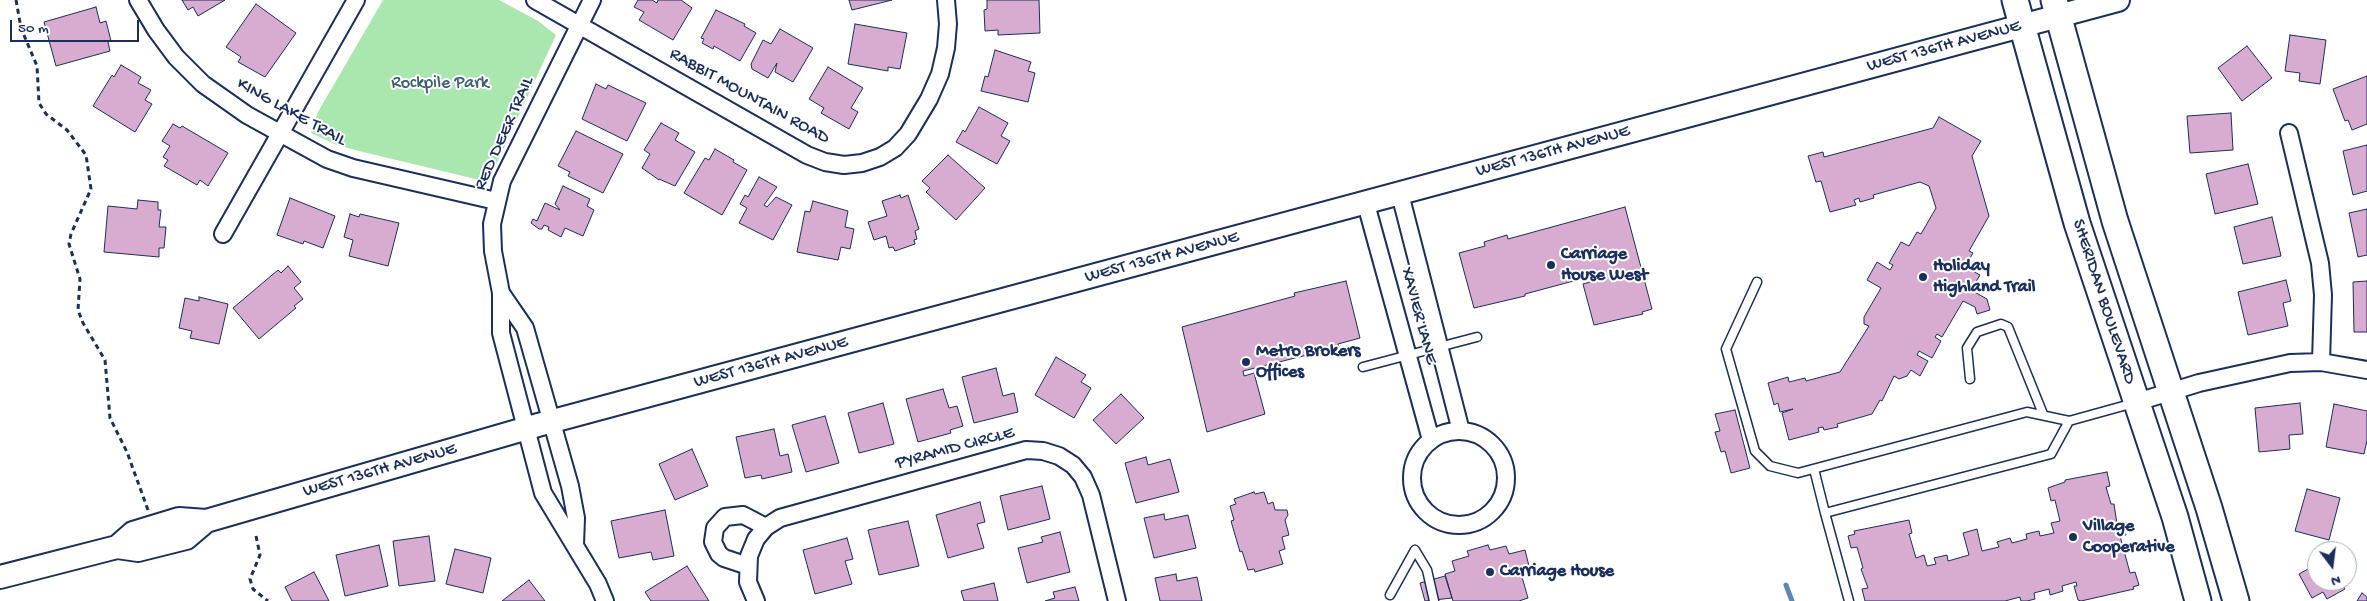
<!DOCTYPE html>
<html>
<head>
<meta charset="utf-8">
<style>
  body { margin:0 }
  #map { position:relative; width:2367px; height:601px; overflow:hidden; background:#fff; font-family:"Gochi Hand",sans-serif }
  canvas { display:block }
  .north { position:absolute; left:2307px; top:541px; width:50px; height:50px; box-sizing:border-box; background:#fff; border:1px solid #a4acbf; border-radius:50%; rotate:165deg; font-size:14px; font-weight:700; line-height:20px; text-align:center; color:#1b2f5e }
  .north::after { content:''; display:block; margin:auto; width:18px; height:22px; background:#1b2f5e; clip-path:polygon(50% 0,100% 100%,50% 72%,0 100%) }
  .scale { position:absolute; left:10px; top:20px; width:129px; height:22px; box-sizing:border-box; border:2px solid #1b2f5e; border-top:0; padding-left:6px; font-size:15px; line-height:18px; white-space:nowrap; color:#1b2f5e; -webkit-text-stroke:4px #fff; paint-order:stroke }
</style>
</head>
<body>
<div id="map">
<canvas width="2367" height="601"></canvas>
<div class="north">N</div>
<div class="scale">50 m</div>
</div>
<script>
const ctx = document.querySelector('canvas').getContext('2d');
ctx.lineJoin = 'round';
function fillPath(path, color) {
  ctx.fillStyle = color;
  ctx.fill(path, 'evenodd');
}
function toPath(rows) {
  const path = new Path2D();
  for (const r of rows) {
    if (r.length === 3) {
      path.moveTo(r[0] + r[2], r[1]);
      path.arc(r[0], r[1], r[2], 0, 2 * Math.PI);
      continue;
    }
    path.moveTo(r[0], r[1]);
    for (let i = 2; i < r.length; i += 2) path.lineTo(r[i], r[i + 1]);
  }
  return path;
}
function trace(path, color, width, dash) {
  ctx.strokeStyle = color;
  ctx.lineWidth = width;
  ctx.lineCap = dash ? 'butt' : 'round';
  ctx.setLineDash(dash || []);
  ctx.stroke(path);
}
function label(font, color, halo, rows, align = 'center') {
  ctx.font = font + ' "Gochi Hand",sans-serif';
  ctx.lineWidth = 4;
  ctx.setLineDash([]);
  ctx.textBaseline = 'middle';
  ctx.strokeStyle = halo;
  ctx.fillStyle = color;
  for (const [text, x, y, turn = 0] of rows) {
    ctx.save();
    ctx.translate(x, y);
    ctx.rotate((+turn || 0) * Math.PI / 180);
    ctx.textAlign = isNaN(turn) ? turn : align;
    if (halo) ctx.strokeText(text, 0, 0);
    ctx.fillText(text, 0, 0);
    ctx.restore();
  }
}
fillPath(toPath([
  [383,0,499,0,538,21,556,35,488,182,363,152,337,145,311,133,318,112]
]), '#a9e7ae');
trace(toPath([
  [1786,585,1792,601]
]), '#5e87b1', 5);
const building = toPath([
  [182,0,225,0,198,16,193,7,188,10,182,0],
  [638,0,652,0,657,3,658,0,681,0,692,8,673,40,639,20,644,12,634,7,638,0],
  [849,0,892,0,852,10,849,0],
  [987,0,1039,0,1040,33,998,35,998,30,985,31,984,10,987,9,987,0],
  [256,4,296,33,265,77,238,62,241,57,226,47,256,4],
  [96,7,100,23,106,21,111,41,108,42,110,51,56,66,44,22,96,7],
  [716,10,745,24,744,26,756,33,740,61,714,46,713,49,702,43,704,39,701,38,716,10],
  [855,24,907,33,900,69,888,67,888,71,848,64,855,24],
  [780,29,813,48,793,82,775,72,777,63,768,78,752,69,751,64,763,40,771,44,780,29],
  [2290,35,2326,40,2320,84,2299,81,2300,73,2285,71,2290,35],
  [2247,46,2272,78,2242,101,2218,68,2247,46],
  [995,50,1031,62,1028,71,1035,73,1028,102,981,91,985,76,988,77,995,50],
  [121,65,141,77,138,83,151,90,145,100,152,104,135,132,93,106,112,75,114,77,121,65],
  [828,67,863,88,851,108,858,112,849,129,821,113,824,108,809,99,828,67],
  [2367,76,2367,124,2352,130,2348,120,2345,121,2333,89,2367,76],
  [596,84,606,89,608,85,646,103,627,141,582,119,596,84],
  [979,107,1008,123,1001,136,1010,141,997,164,956,142,963,130,965,132,979,107],
  [2231,113,2233,150,2190,153,2187,116,2231,113],
  [1939,117,1981,141,1972,156,1989,216,1969,251,1973,253,1965,267,1980,275,1971,290,1987,299,1990,310,1977,314,1975,307,1963,301,1942,337,1937,334,1935,337,1941,341,1932,358,1919,351,1917,355,1928,361,1920,376,1911,370,1907,376,1899,379,1894,376,1882,401,1880,400,1872,414,1837,424,1838,427,1824,430,1823,427,1818,428,1819,432,1789,440,1782,413,1793,409,1780,412,1778,403,1774,405,1768,383,1788,377,1789,382,1805,378,1806,381,1840,372,1869,326,1864,324,1864,317,1881,288,1867,280,1877,262,1890,270,1893,265,1889,263,1901,242,1909,246,1917,232,1921,234,1936,208,1929,186,1920,182,1873,195,1874,198,1860,202,1859,198,1854,200,1856,205,1830,212,1821,181,1816,182,1808,156,1823,152,1824,157,1933,128,1939,117],
  [661,123,679,133,675,140,695,152,675,186,659,179,659,180,642,168,650,154,644,150,661,123],
  [173,124,180,128,182,126,228,153,208,186,200,180,197,185,164,166,168,160,163,157,170,146,162,141,173,124],
  [576,131,623,154,603,193,568,176,570,172,558,166,576,131],
  [2367,145,2367,191,2353,195,2343,151,2367,145],
  [715,149,734,160,733,162,747,170,722,215,684,193,705,158,709,160,715,149],
  [948,155,985,188,956,220,926,192,930,188,922,181,948,155],
  [2248,164,2258,204,2215,214,2206,174,2248,164],
  [759,177,777,187,764,205,767,207,776,197,792,205,773,240,739,223,747,208,740,204,745,195,748,197,759,177],
  [563,186,590,199,587,206,594,210,583,236,565,228,561,237,548,230,549,227,544,225,542,229,539,229,531,223,533,219,537,221,545,203,560,210,555,204,563,186],
  [900,195,901,198,908,195,919,229,915,231,917,239,914,240,915,244,895,251,893,247,889,248,886,236,874,240,868,222,887,216,882,201,900,195],
  [290,198,335,216,323,248,304,241,303,244,277,235,290,198],
  [138,200,158,202,158,210,161,210,159,227,166,227,164,248,159,248,159,257,104,252,108,206,137,209,138,200],
  [813,201,848,211,845,227,854,229,850,249,841,247,838,260,797,252,805,211,810,212,813,201],
  [1625,207,1652,309,1642,312,1643,314,1594,325,1583,284,1593,281,1592,276,1525,294,1525,296,1474,308,1459,253,1485,246,1484,242,1507,235,1508,239,1625,207],
  [2367,209,2367,255,2358,257,2349,213,2367,209],
  [350,214,359,217,360,214,399,223,388,266,349,256,353,240,344,237,350,214],
  [2272,217,2281,256,2243,264,2234,227,2272,217],
  [288,266,301,282,294,288,303,299,294,306,296,308,259,339,233,308,278,270,281,273,288,266],
  [2286,280,2291,301,2283,303,2288,326,2248,335,2238,292,2286,280],
  [1346,281,1360,338,1338,344,1339,347,1243,371,1244,376,1254,373,1265,414,1207,432,1182,327,1295,296,1294,293,1346,281],
  [2367,281,2367,332,2354,332,2353,282,2367,281],
  [199,297,228,304,219,344,190,338,192,331,179,328,185,298,199,301,199,297],
  [1056,357,1086,375,1081,382,1091,388,1074,418,1035,395,1056,357],
  [996,368,1003,396,1014,393,1018,412,974,423,962,377,996,368],
  [943,389,949,408,957,406,963,426,950,430,951,433,918,442,906,399,943,389],
  [1121,394,1144,418,1116,444,1093,420,1121,394],
  [883,403,894,444,859,453,848,413,883,403],
  [2300,403,2303,434,2289,435,2290,449,2259,452,2255,408,2300,403],
  [2334,404,2367,411,2367,440,2364,454,2326,447,2334,404],
  [1735,410,1750,468,1731,473,1725,451,1721,452,1715,432,1720,431,1715,414,1735,410],
  [825,416,839,463,806,472,792,425,825,416],
  [774,429,780,456,788,454,792,472,762,479,761,475,745,478,736,437,774,429],
  [692,449,708,486,675,500,659,464,692,449],
  [1146,457,1148,465,1170,459,1179,492,1136,503,1125,463,1146,457],
  [2107,472,2110,486,2106,487,2111,504,2114,504,2117,524,2122,522,2126,535,2120,536,2130,573,2135,572,2139,585,2133,587,2134,589,2081,601,2078,600,2074,586,2077,586,2076,582,2062,586,2063,591,2050,595,2049,589,2034,593,2035,599,2027,601,2021,601,2020,597,2005,601,1865,601,1862,589,1868,588,1861,569,1863,568,1857,547,1851,548,1848,536,1855,534,1854,531,1909,520,1912,533,1909,534,1916,558,1924,555,1927,566,1936,564,1934,558,1947,555,1948,561,1969,555,1963,533,1977,529,1982,551,1999,547,1997,542,2010,538,2012,543,2027,539,2026,534,2039,531,2040,536,2054,533,2051,523,2060,521,2055,500,2051,501,2048,488,2065,482,2065,480,2107,472],
  [1042,486,1050,519,1008,530,1000,496,1042,486],
  [2307,489,2340,498,2329,540,2295,531,2307,489],
  [1254,492,1255,494,1264,492,1268,504,1273,502,1275,510,1287,510,1288,515,1285,520,1289,535,1282,537,1285,549,1279,551,1283,564,1255,572,1254,569,1248,570,1242,551,1240,552,1231,521,1234,520,1230,506,1236,504,1234,499,1254,492],
  [980,502,985,522,977,524,984,548,948,558,936,515,980,502],
  [665,510,674,556,653,560,651,552,619,558,611,521,665,510],
  [1164,514,1165,520,1188,515,1196,548,1154,558,1144,518,1164,514],
  [908,521,919,566,879,575,868,530,908,521],
  [1060,532,1070,572,1027,583,1018,548,1043,542,1041,537,1060,532],
  [429,536,435,581,399,586,393,541,429,536],
  [847,538,853,559,845,561,852,584,815,594,803,550,847,538],
  [379,545,388,586,345,596,336,555,379,545],
  [1488,545,1490,550,1506,546,1509,554,1525,550,1531,574,1522,577,1528,598,1519,601,1453,601,1445,574,1455,571,1452,561,1469,556,1467,551,1488,545],
  [455,549,491,558,483,593,446,584,455,549],
  [2317,564,2317,581,2341,581,2345,589,2327,599,2323,592,2312,598,2299,574,2317,564],
  [687,566,709,601,651,601,645,592,687,566],
  [314,572,329,601,292,601,285,587,314,572],
  [1176,574,1177,581,1197,577,1202,601,1160,601,1155,578,1176,574],
  [1445,576,1452,598,1425,601,1420,583,1445,576],
  [529,580,545,601,502,601,529,580],
  [994,583,998,601,964,601,961,591,994,583],
  [1075,587,1079,601,1045,601,1055,598,1053,592,1075,587],
  [2362,593,2367,597,2367,601,2357,601,2362,593]
]);
fillPath(building, '#d7acd0');
trace(building, '#1b2f5e', 1);
const lane = toPath([
  [1757,282,1726,349,1755,451,1770,466,1798,473,2027,412,2069,421,2134,403],
  [1363,367,1477,337],
  [1970,379,1967,348,1977,332,2001,324,2008,327,2043,414],
  [1814,469,1825,513],
  [1415,550,1427,570,1434,601],
  [1390,595,1415,550],
  [1849,601,1825,513,2051,454,2069,421]
]);
const street = toPath([
  [138,0,156,30,176,57,203,84,247,115,327,159,353,168,496,201],
  [535,0,807,155,825,162,844,165,862,163,880,157,895,148,908,134,929,99,940,74,946,48,948,24,946,0],
  [592,0,502,181,492,224,493,251,501,293,501,333,543,493,598,584,605,601],
  [2289,133,2320,263,2323,295,2321,362],
  [1400,194,1461,431],
  [1366,204,1431,440],
  [223,234,356,0],
  [501,293,525,328,570,486,576,518,575,545],
  [2137,402,2199,383,2290,363,2321,362,2367,370],
  [1459,478,47],
  [748,566,724,558,719,554,713,542,715,528,725,517,743,515,766,527],
  [756,601,748,582,749,556,756,539,766,527,780,518,1026,450,1043,451,1059,456,1073,465,1083,477,1091,495,1117,601]
]);
const secondary = toPath([
  [117,547,133,533,179,519,206,521,538,425,2118,0],
  [0,577,117,547,138,550,186,538,206,521]
]);
const primary = toPath([
  [2015,0,2077,223,2175,517,2198,601],
  [2054,0,2115,221,2209,508,2236,601]
]);
trace(lane, '#1b2f5e', 11);
trace(street, '#1b2f5e', 20);
trace(secondary, '#1b2f5e', 26);
trace(primary, '#1b2f5e', 29);
trace(toPath([
  [16,0,21,28,37,66,39,103,46,114,67,130,86,155,91,189,71,234,69,244,80,279,78,310,83,323,105,360,110,418,127,452,148,510],
  [256,536,260,555,250,579,253,589,268,601]
]), '#1b2f5e', 3, [5, 4]);
trace(lane, '#fff', 8);
trace(street, '#fff', 16);
trace(secondary, '#fff', 22);
trace(primary, '#fff', 25);
for (const [x, y, r, color] of [
  [1551,265,5,"#1b2f5e"],
  [1923,277,5,"#1b2f5e"],
  [1246,362,5,"#1b2f5e"],
  [2073,537,5,"#1b2f5e"],
  [1490,572,5,"#1b2f5e"]
]) {
  const dot = new Path2D();
  dot.arc(x, y, r, 0, 2 * Math.PI);
  ctx.fillStyle = color;
  ctx.fill(dot);
  trace(dot, '#fff', 2);
}
label('18px', '#1b2f5e', '#fff', [
  ["WEST 136TH AVENUE",1944,47,-15],
  ["RABBIT MOUNTAIN ROAD",749,97,29],
  ["KING LAKE TRAIL",291,113,29],
  ["RED DEER TRAIL",505,134,-66],
  ["WEST 136TH AVENUE",1553,152,-15],
  ["WEST 136TH AVENUE",1162,258,-15],
  ["SHERIDAN BOULEVARD",2103,302,72],
  ["XAVIER LANE",1418,316,75],
  ["WEST 136TH AVENUE",771,363,-15],
  ["PYRAMID CIRCLE",955,449,-15],
  ["WEST 136TH AVENUE",380,471,-16]
]);
label('18px', '#3e5d72', '#fff', [
  ["Rockpile Park",440,84]
]);
label('bold 18px', '#1b2f5e', '#fff', [
  ["Carriage",1561,255],
  ["House West",1561,276],
  ["Holiday",1933,267],
  ["Highland Trail",1933,288],
  ["Metro Brokers",1256,352],
  ["Offices",1256,373],
  ["Village",2083,527],
  ["Cooperative",2083,548],
  ["Carriage House",1500,572]
], 'left');
</script>
</body>
</html>
